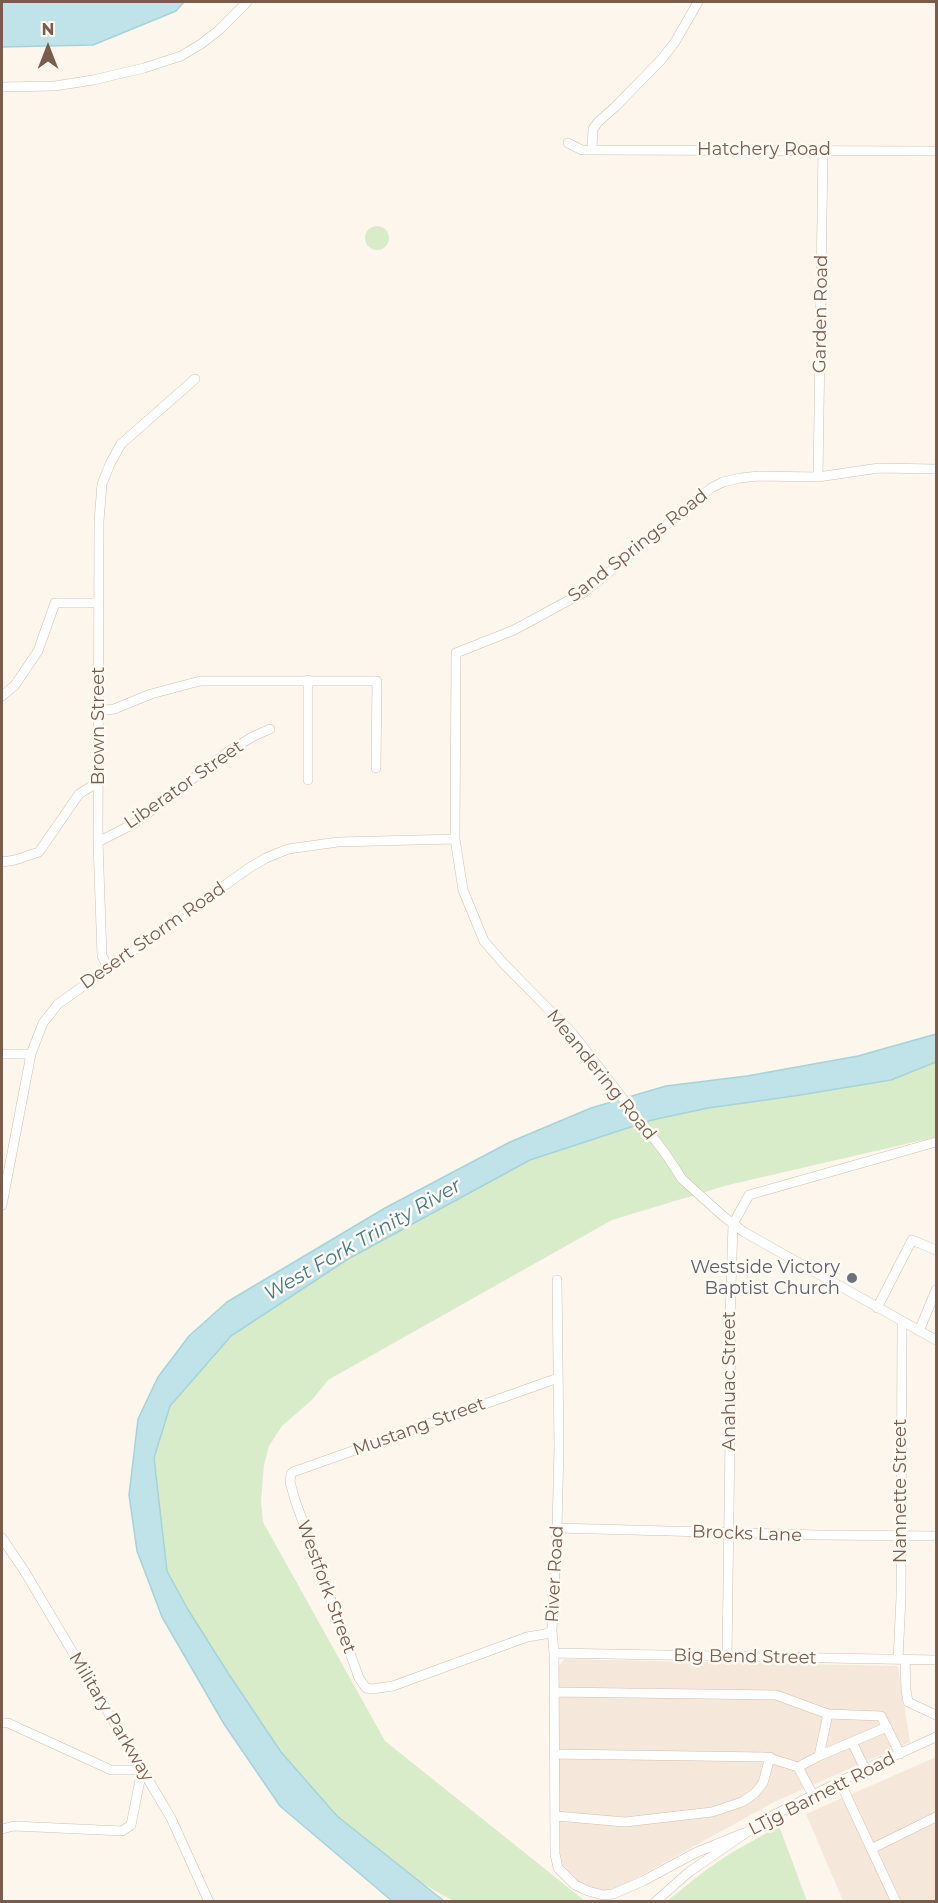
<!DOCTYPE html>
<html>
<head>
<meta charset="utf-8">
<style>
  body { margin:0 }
  #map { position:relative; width:938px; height:1903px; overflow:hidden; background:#fdf6ec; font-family:Montserrat,sans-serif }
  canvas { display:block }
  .frame { position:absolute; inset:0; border:3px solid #7a5c4d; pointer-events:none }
  .north { position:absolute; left:18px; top:18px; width:60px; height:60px; -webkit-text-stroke:4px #fffaf3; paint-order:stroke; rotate:0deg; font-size:16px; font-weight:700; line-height:24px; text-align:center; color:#7a5c4d }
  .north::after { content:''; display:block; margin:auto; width:21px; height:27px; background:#7a5c4d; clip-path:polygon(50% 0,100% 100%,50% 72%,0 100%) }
</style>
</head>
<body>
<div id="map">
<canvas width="938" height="1903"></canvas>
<div class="frame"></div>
<div class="north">N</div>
</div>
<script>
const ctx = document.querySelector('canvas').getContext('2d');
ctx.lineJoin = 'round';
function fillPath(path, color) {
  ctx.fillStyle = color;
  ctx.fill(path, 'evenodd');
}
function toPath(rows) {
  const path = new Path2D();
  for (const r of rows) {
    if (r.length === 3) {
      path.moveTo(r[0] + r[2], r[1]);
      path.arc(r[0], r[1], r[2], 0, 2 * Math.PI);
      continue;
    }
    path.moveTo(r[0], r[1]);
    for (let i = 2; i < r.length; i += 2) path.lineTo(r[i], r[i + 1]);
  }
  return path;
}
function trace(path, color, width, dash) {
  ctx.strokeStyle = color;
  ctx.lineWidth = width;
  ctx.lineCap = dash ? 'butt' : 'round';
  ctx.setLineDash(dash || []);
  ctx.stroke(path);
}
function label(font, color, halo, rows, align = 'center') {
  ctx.font = font + ' Montserrat,sans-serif';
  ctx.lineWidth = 5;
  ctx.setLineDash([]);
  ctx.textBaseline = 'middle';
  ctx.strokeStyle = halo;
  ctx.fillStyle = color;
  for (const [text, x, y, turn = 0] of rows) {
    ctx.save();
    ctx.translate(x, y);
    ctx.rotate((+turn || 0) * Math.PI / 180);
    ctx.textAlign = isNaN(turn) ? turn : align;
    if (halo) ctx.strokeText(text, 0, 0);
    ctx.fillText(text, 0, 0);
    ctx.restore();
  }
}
fillPath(toPath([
  [564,1659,898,1666,910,1742,774,1802,615,1890,599,1890,585,1886,572,1880,561,1867,557,1854,558,1667],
  [936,1757,936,1901,843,1901,806,1814]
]), '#f5e8da');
fillPath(toPath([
  [377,238,12],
  [936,1062,936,1137,728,1185,612,1220,328,1380,312,1400,282,1426,269,1446,264,1465,261,1501,263,1522,385,1741,585,1901,453,1901,413,1878,337,1816,281,1752,228,1673,187,1609,167,1571,154,1458,170,1406,231,1336,348,1259,530,1160,652,1120,708,1108,794,1096,891,1080],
  [779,1826,807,1901,667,1901,706,1870,731,1853]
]), '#d8ecc9');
const water = toPath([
  [2,2,184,2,176,11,93,45,2,47,2,2],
  [936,1034,936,1062,891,1080,794,1096,708,1108,652,1120,530,1160,348,1259,231,1336,170,1406,154,1458,167,1571,187,1608,228,1673,281,1752,337,1816,444,1901,392,1901,280,1806,224,1724,162,1617,137,1551,129,1495,138,1419,158,1377,189,1336,227,1302,385,1208,510,1142,591,1108,666,1086,747,1076,858,1056,936,1034]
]);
fillPath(water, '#bfe3e8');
trace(water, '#a5d3da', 1.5);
const minor = toPath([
  [2,87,55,86,93,80,144,68,181,56,201,44,219,30,247,2],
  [568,143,582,150,936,151],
  [592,150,593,129,598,122,615,107,661,60,675,42,698,2],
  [936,469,879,468,818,477,759,476,740,478,723,482,711,488,586,591,514,630,456,653,455,839,463,890,484,941,504,964,573,1034,665,1153,682,1179,723,1216,744,1232,936,1340],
  [818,477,823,150],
  [2,696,15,685,38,651,55,603,99,603],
  [99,711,114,709,151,694,200,681,377,681,376,768],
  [308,780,308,680],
  [98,842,135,823,229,751,254,736,270,729],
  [2,862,15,860,39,852,79,794,98,782],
  [108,967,102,956,98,842,99,521,102,484,110,464,121,444,195,379],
  [2,1054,31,1054],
  [2,1205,31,1054,43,1023,58,1004,249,868,266,858,288,849,338,842,455,839],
  [557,1280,559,1447,557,1528,552,1631,554,1653,555,1854,558,1868,575,1885,588,1891,603,1895,613,1894,643,1881,695,1853,744,1833],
  [877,1308,912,1240,936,1250],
  [919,1331,936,1290],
  [557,1528,818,1535,936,1536],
  [2,1538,25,1572,171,1818,209,1902],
  [552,1631,545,1634,527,1637,393,1686,372,1689,366,1688,359,1678,295,1500,290,1482,291,1474,293,1472,558,1378],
  [554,1653,936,1660],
  [727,1657,731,1366,730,1319,733,1224,749,1195,936,1142],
  [898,1660,901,1597,902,1322],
  [905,1660,906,1690,908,1702,936,1715],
  [554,1692,776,1695,828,1714,881,1716,900,1754],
  [2,1723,8,1723,111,1770,142,1770,131,1825,122,1831,14,1826,2,1829],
  [852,1742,865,1769],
  [554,1754,766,1757,798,1767,813,1795],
  [819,1756,887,1727],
  [798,1767,819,1756,828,1714],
  [840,1782,896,1902],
  [556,1816,625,1822,712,1812,742,1802,755,1793,763,1783,770,1757],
  [871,1849,936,1817],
  [655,1902,689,1872,766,1819,865,1769,936,1737]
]);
trace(minor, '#d1beb0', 10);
trace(minor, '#fff', 9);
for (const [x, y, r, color] of [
  [852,1278,6,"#6b7280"]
]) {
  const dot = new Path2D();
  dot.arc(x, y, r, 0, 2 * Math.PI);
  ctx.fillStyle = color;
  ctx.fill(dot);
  trace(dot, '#fffaf3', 2);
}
label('18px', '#7a5c4d', '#fffaf3', [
  ["Hatchery Road",764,150],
  ["Garden Road",821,314,-89],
  ["Sand Springs Road",638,546,-38],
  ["Brown Street",99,726,-90],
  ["Liberator Street",184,785,-35],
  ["Desert Storm Road",153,936,-35],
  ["Meandering Road",601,1075,51],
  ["Anahuac Street",730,1381,-90],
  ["Mustang Street",419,1427,-20],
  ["Nannette Street",901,1491,-90],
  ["Brocks Lane",747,1534,2],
  ["River Road",555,1574,-87],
  ["Westfork Street",326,1587,70],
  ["Big Bend Street",745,1657,1],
  ["Military Parkway",111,1717,59],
  ["LTjg Barnett Road",822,1794,-27]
]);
label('18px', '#5b616d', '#fffaf3', [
  ["Westside Victory",840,1268],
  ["Baptist Church",840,1289]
], 'right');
label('italic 20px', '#437c86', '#fffaf3', [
  ["West Fork Trinity River",363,1240,-30]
]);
</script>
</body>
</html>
